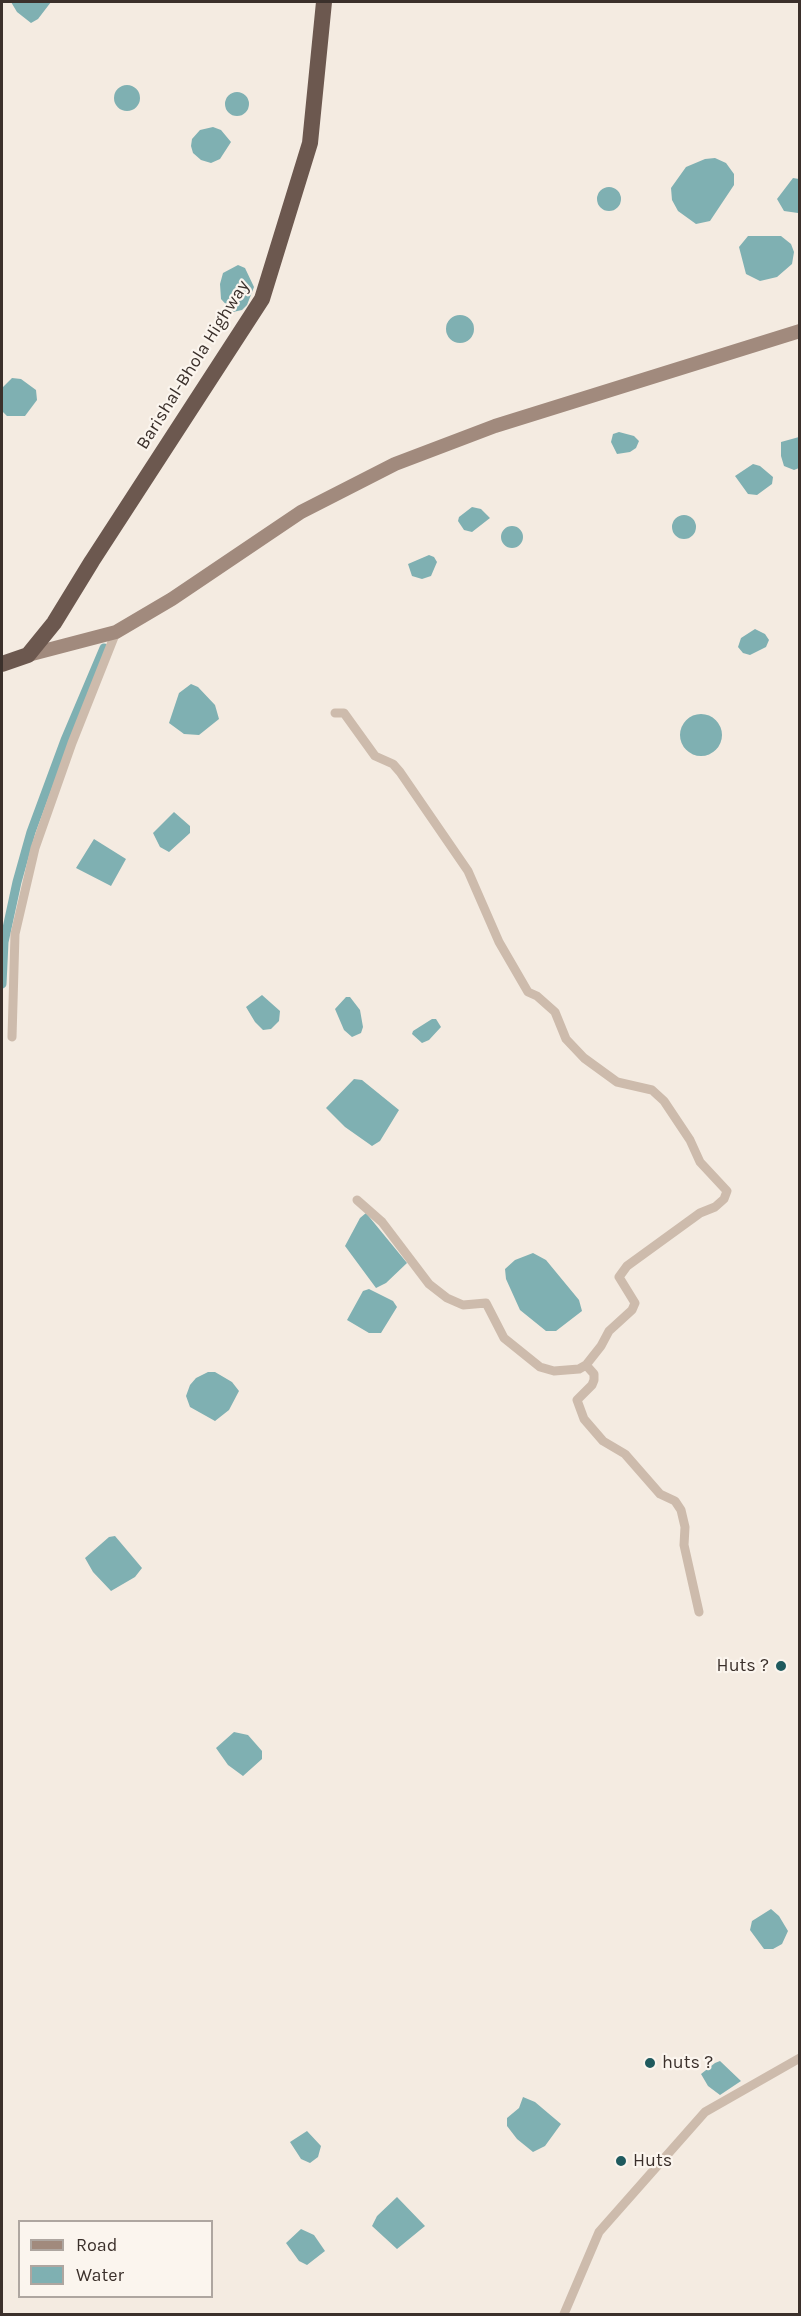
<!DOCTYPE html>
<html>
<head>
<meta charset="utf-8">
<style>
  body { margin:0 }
  #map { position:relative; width:801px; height:2316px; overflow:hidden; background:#f4ebe1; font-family:Karla,sans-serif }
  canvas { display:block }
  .frame { position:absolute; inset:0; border:3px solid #3b302b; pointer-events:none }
  .legend { position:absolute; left:18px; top:2220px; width:195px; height:78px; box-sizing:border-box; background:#fbf5ee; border:2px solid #aea6a0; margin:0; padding:8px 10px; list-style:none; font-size:18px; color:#3b302b }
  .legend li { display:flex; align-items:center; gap:12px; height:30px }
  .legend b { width:30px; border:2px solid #aea6a0 }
</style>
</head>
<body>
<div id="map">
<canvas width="801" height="2316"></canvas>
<div class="frame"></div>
<ul class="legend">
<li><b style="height:8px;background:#a18a7d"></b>Road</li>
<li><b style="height:16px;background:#7fb0b2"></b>Water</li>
</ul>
</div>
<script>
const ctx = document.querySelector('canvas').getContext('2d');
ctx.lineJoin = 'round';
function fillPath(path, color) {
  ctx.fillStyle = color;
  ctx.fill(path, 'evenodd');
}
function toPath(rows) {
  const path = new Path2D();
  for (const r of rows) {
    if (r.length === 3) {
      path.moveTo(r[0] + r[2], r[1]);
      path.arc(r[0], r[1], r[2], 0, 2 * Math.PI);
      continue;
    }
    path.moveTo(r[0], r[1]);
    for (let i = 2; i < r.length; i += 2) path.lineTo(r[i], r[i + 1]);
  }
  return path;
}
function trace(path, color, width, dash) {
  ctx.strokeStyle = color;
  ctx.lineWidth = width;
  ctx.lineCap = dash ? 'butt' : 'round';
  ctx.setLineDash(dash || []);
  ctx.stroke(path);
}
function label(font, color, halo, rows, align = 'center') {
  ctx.font = font + ' Karla,sans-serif';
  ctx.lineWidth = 4.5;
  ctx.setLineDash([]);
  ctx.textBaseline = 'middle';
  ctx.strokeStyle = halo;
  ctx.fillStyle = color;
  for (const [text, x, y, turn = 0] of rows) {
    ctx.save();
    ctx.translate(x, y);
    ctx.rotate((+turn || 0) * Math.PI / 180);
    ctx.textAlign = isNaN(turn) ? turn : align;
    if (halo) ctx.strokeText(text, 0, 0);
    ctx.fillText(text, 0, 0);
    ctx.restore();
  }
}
fillPath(toPath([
  [11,2,51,2,38,19,31,23,17,12],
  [127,98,13],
  [237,104,12],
  [213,127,221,130,231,142,220,159,211,163,201,160,193,153,191,146,192,139,200,130],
  [715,158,726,163,734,174,734,185,710,221,696,224,678,211,672,200,671,188,686,167,705,159],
  [793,178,799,179,798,213,784,211,777,199],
  [609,199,12],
  [748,236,781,236,791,244,794,252,792,264,777,277,760,281,746,274,739,247],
  [238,265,245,268,254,287,247,305,242,310,233,312,221,299,220,284,223,273],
  [460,329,14],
  [12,378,21,379,36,390,37,400,25,416,7,416,2,411,2,388],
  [619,432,634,436,639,441,636,448,630,452,617,454,611,442,613,434],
  [799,437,799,468,794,470,784,466,781,456,781,442],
  [753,464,760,466,773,477,772,484,757,495,748,494,735,476],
  [472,507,481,509,490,518,472,532,464,530,458,521,459,517],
  [684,527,12],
  [512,537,11],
  [429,555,434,557,437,562,431,576,422,579,412,576,408,564],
  [755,629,765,634,769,640,766,647,750,655,743,653,738,647,741,638],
  [191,684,198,687,215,705,219,719,199,735,184,734,169,723,179,693],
  [701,735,21],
  [174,812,190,826,190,833,169,852,160,847,153,833],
  [94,839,126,859,111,886,76,868],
  [262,995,280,1011,279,1021,271,1029,263,1030,255,1022,246,1007],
  [346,997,350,997,360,1010,363,1027,361,1033,352,1037,344,1030,335,1009],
  [432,1019,436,1019,441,1027,429,1040,422,1043,412,1034,413,1031],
  [354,1079,362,1080,399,1110,380,1141,372,1146,345,1127,326,1108],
  [366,1213,407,1263,386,1283,376,1288,345,1246,360,1218],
  [533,1253,546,1260,579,1300,582,1311,556,1331,546,1331,520,1310,506,1279,505,1269,515,1260],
  [369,1289,393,1301,397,1307,381,1333,369,1333,347,1320,363,1291],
  [208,1372,215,1372,232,1382,239,1391,229,1410,215,1421,190,1407,186,1396,190,1385,196,1378],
  [115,1536,142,1568,135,1577,111,1591,93,1572,85,1558,109,1537],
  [234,1732,248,1735,262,1751,262,1759,243,1776,228,1765,216,1748],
  [771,1909,779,1916,788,1931,782,1944,773,1949,764,1949,750,1930,752,1921],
  [720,2061,741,2081,720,2095,708,2086,701,2074,715,2063],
  [523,2097,535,2102,561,2124,545,2146,533,2152,517,2139,507,2126,507,2118,519,2108],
  [307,2131,321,2146,318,2157,310,2163,301,2159,290,2142],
  [397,2197,425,2226,397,2249,372,2226,377,2216],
  [301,2229,314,2235,325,2251,307,2265,299,2261,286,2243]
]), '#7fb0b2');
trace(toPath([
  [2,984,4,942,17,882,31,832,65,740,104,648]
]), '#7fb0b2', 9);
trace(toPath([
  [335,713,344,713,375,756,393,764,400,772,468,871,499,942,528,992,537,996,555,1012,566,1039,584,1058,617,1082,652,1090,664,1101,690,1140,700,1162,727,1191,724,1199,715,1207,700,1213,627,1266,619,1277,635,1303,632,1310,609,1331,601,1346,586,1365,579,1369,554,1371,540,1367,504,1338,486,1303,463,1305,447,1298,429,1284,382,1222,357,1200],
  [12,1037,15,934,35,848,72,743,116,632],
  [586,1365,594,1374,594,1380,592,1385,577,1400,584,1419,603,1441,625,1454,660,1494,675,1501,681,1510,685,1527,684,1545,699,1612],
  [564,2314,599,2232,705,2112,800,2058]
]), '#cdbbac', 9);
trace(toPath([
  [28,655,116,632,172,599,301,512,395,464,495,426,800,331]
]), '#a18a7d', 14);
trace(toPath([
  [2,664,28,655,54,623,92,561,262,299,310,143,324,2]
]), '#6c584f', 16);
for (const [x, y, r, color] of [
  [781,1666,6,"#1f5a5e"],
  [650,2063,6,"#1f5a5e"],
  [621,2161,6,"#1f5a5e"]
]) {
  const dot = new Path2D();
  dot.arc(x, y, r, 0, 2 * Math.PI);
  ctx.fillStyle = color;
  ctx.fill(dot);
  trace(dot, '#fbf5ee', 2);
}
label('18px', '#3b302b', '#fbf5ee', [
  ["Barishal-Bhola Highway",193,365,-58]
]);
label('18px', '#3b302b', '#fbf5ee', [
  ["Huts ?",769,1666,"right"],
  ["huts ?",662,2063],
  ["Huts",633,2161]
], 'left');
</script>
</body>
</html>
